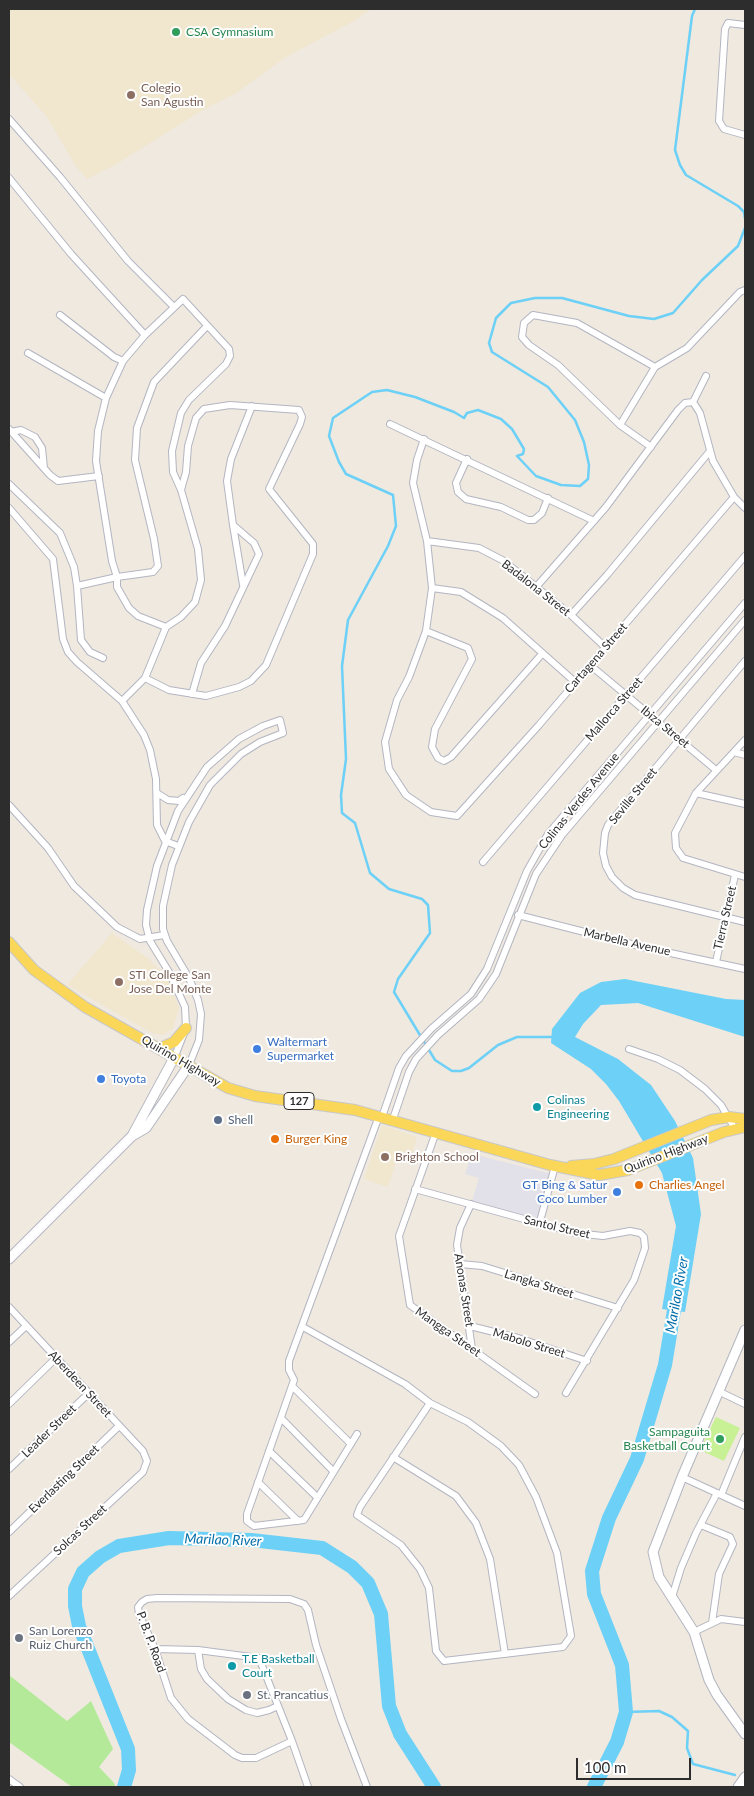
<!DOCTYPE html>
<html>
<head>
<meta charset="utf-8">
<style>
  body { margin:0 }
  #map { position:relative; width:754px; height:1796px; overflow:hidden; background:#efe9df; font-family:Lato,sans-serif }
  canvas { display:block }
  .frame { position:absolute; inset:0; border:10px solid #2d2d2d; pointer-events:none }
  .scale { position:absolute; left:576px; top:1758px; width:115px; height:22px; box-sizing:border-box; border:2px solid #2d2d2d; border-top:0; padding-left:6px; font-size:15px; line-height:18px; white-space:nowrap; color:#2d2d2d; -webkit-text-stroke:4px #fff; paint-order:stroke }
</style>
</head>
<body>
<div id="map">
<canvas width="754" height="1796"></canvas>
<div class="frame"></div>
<div class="scale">100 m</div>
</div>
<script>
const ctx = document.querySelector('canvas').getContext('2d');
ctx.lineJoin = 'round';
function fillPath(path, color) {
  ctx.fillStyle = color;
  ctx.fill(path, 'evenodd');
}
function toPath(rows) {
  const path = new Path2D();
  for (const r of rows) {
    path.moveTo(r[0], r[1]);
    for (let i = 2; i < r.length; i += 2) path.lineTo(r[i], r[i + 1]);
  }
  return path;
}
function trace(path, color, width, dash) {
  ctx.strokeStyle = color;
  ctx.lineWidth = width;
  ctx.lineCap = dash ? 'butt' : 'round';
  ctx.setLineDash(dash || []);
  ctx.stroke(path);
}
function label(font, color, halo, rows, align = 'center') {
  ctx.font = font + ' Lato,sans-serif';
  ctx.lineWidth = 4;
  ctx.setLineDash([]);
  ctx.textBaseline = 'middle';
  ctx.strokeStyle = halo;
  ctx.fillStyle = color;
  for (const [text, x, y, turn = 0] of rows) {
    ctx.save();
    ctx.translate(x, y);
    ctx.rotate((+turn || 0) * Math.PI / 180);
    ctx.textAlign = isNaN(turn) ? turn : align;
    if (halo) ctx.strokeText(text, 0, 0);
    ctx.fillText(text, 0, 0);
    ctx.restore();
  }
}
fillPath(toPath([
  [472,1154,552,1174,537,1220,472,1201,479,1178,465,1174]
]), '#e2e0e8');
fillPath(toPath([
  [9,9,371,9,354,21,286,57,235,94,203,110,115,165,87,179,75,165,47,117,9,74],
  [112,933,149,959,168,979,179,1008,173,1028,163,1035,152,1033,67,985],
  [382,1125,417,1137,410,1159,398,1156,388,1187,364,1179]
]), '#f1e6ce');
fillPath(toPath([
  [9,1675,67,1721,91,1701,113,1749,99,1767,115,1784,114,1787,72,1787,9,1742]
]), '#b3e999');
fillPath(toPath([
  [716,1417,740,1428,724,1461,700,1450]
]), '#c8f094');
fillPath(toPath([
  [625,979,726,999,745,1000,745,1037,638,1003,601,1005,583,1024,575,1037,618,1059,651,1085,675,1121,693,1158,701,1214,685,1312,662,1309,676,1226,662,1173,619,1101,606,1084,591,1069,551,1043,552,1029,580,993,601,982]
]), '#6cd0f7');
trace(toPath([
  [695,9,692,16,675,150,680,165,686,175,738,206,744,212,745,218],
  [554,1037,517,1037,498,1045,469,1068,461,1071,452,1071,435,1060,394,992,398,979,430,933,428,905,422,899,389,889,370,873,355,823,342,813,341,795,346,759,342,666,348,620,388,546,396,526,393,495,346,474,339,462,329,436,333,418,372,392,387,390,415,397,454,412,464,418,467,413,478,410,501,419,512,429,524,449,523,454,517,456,536,476,561,485,580,486,588,479,589,465,584,442,575,420,548,387,492,352,489,343,496,318,511,303,535,298,562,298,629,316,654,319,673,313,702,280,738,246,745,228],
  [626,1712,659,1711,672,1717,688,1731,687,1748,693,1764,735,1775]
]), '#6cd0f7', 2.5);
trace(toPath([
  [124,1787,129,1770,128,1749,79,1626,75,1606,75,1589,83,1572,100,1557,119,1546,169,1538,251,1540,322,1548,352,1567,368,1583,381,1614,389,1706,400,1734,434,1787],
  [594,1787,617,1742,626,1712,622,1665,594,1594,592,1571,609,1518,637,1459,665,1365,677,1292]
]), '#6cd0f7', 14);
const street = toPath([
  [745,25,728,23,725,29,719,121,724,129,745,135],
  [9,119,60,177,128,261,173,306],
  [9,178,71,254,145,335],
  [60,315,114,357,123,361],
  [28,353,106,398],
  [706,376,693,402,700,413,713,461,734,497,745,508],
  [390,424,594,521],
  [620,425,655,367],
  [9,429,50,475,58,481,99,476],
  [11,432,21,430,35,437,42,448,44,468],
  [424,439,417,460,413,483,427,541,432,588,426,631,409,677,397,700,385,742,389,769,406,795,431,812,457,816,539,725,734,497],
  [651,447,620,425,558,365,529,345,522,337,524,323,533,315,577,323,655,367,687,348,740,292,745,290],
  [467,459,456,483,458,492,466,499,501,507,528,520,534,520,542,513,548,498],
  [9,484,60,533,74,567,77,586],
  [181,490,173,472,172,451,181,413,189,400,226,364,230,356,229,349,183,299,145,335,123,361,106,398,98,431,96,461,112,561,117,577,153,572,158,566,154,539,135,460,137,428,154,382,207,326],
  [9,508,53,559,63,639,68,652,77,662,122,701,144,735,150,750,156,779,157,825,165,841,178,846],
  [233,525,243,585],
  [427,541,479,548,504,561,571,615,605,647],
  [537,586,606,507,678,410,685,403,693,402],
  [432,588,461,592,503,618,575,682],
  [571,615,607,575,710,451],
  [426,631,468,648,472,659,435,729,432,747,438,758,444,761,451,757,542,654],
  [103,658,90,652,81,640,77,586,117,577,117,587,129,608,138,616,166,627],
  [745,661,608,825,605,833,603,853,606,866,612,877,623,888,635,895,745,922],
  [590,665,716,770],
  [192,694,201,663,225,626,259,554,254,543,233,525,227,481,231,459,252,406],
  [122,701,145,678,169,690,206,696,239,687,251,681,266,665,313,554,313,544,269,489,300,424,302,417,299,410,230,405,204,409,196,418,188,446,186,472,181,490,198,549,201,580,195,602,181,617,166,627,145,678],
  [745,740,696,793,675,833,676,848,683,858,745,877],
  [734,752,745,755],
  [157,793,168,800,179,801,183,798],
  [696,793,745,804],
  [9,805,48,848,74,886,117,927,140,939,164,935],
  [483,862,745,556],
  [518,915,647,948,745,969],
  [716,962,735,875],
  [629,1049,658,1059,680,1070,705,1089,721,1105,735,1129],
  [175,1056,186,1028,185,1007,169,972,150,941,146,925,147,910,157,866,178,811,207,767,239,739,263,726,280,720,283,733,260,742,241,754,210,785,189,822,172,865,163,906,163,929,167,941,189,978,198,1000,201,1014,199,1040,189,1065],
  [382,1117,399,1068,406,1056,431,1029,471,994,487,969,527,871,548,834,745,603],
  [393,1119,409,1072,416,1059,438,1035,479,999,496,974,536,874,562,835,745,620],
  [436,1132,399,1236,410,1305,535,1394],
  [415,1189,575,1233,603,1236,630,1231,640,1233,644,1237,645,1248,634,1280,566,1393],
  [471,1204,460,1228,457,1245,472,1349],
  [539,1225,555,1166],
  [460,1264,482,1266,618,1308],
  [9,1307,143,1451,147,1461,143,1472,9,1596],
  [470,1326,518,1338,587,1361],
  [303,1327,405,1384,430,1403,468,1422,501,1446,519,1465,536,1497,557,1553,571,1636,563,1647,444,1661,436,1651,429,1588,420,1569,401,1545,357,1515,360,1507,430,1403],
  [9,1342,26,1326],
  [292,1386,351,1444],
  [720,1392,745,1404],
  [9,1404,56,1358],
  [281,1418,333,1471],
  [357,1434,304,1520,254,1526,247,1521,247,1514,294,1380,289,1370,289,1361,379,1116],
  [269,1451,317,1497],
  [393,1457,456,1496,476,1523,490,1559,505,1654],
  [9,1469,89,1393],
  [682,1477,745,1506],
  [258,1482,298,1521],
  [721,1495,745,1437],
  [701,1525,730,1537,733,1544,719,1574,712,1623],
  [9,1532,119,1426],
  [672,1597,681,1568,696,1533,717,1493],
  [694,1632,721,1619,745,1622],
  [155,1649,198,1650,259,1658,292,1741,308,1787],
  [198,1650,201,1669,207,1679,228,1699,246,1710,257,1713,269,1710,278,1706],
  [292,1741,256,1758,242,1758,235,1755,188,1719,171,1698,155,1649,139,1614,138,1607,142,1602,147,1599,157,1598,290,1599,304,1604,308,1610,316,1645,341,1719,367,1787],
  [9,1779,20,1787]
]);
const secondary = toPath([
  [132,1136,175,1056],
  [9,1259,132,1136,146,1128,189,1065],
  [745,1330,682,1477,653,1552,659,1577,694,1632,709,1680,717,1695,745,1734],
  [738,1787,745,1777]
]);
const primary = toPath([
  [9,942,34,970,85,1007,228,1088,255,1096,355,1110,550,1165,599,1175,628,1170,724,1132,745,1127],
  [160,1048,174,1042,186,1028],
  [571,1166,594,1164,614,1159,711,1120,729,1117,745,1119]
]);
trace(street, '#b3b5c1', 8);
trace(secondary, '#b3b5c1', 11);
trace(primary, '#c8c8c8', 12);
trace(street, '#fff', 6);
trace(secondary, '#fff', 9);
trace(primary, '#fad759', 10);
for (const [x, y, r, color] of [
  [176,32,5,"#2e9e5b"],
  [131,95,5,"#8d6e63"],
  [119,982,5,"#8d6e63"],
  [257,1049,5,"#3f7fe0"],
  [101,1079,5,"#3f7fe0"],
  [537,1107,5,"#0f9aa8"],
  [218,1120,5,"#5c6f8a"],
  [275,1139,5,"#e8710a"],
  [385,1157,5,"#8d6e63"],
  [639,1185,5,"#e8710a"],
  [617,1192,5,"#3f7fe0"],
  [720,1439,5,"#2e9e5b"],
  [19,1638,5,"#6b7280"],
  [232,1666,5,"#0f9aa8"],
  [247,1695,5,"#6b7280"]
]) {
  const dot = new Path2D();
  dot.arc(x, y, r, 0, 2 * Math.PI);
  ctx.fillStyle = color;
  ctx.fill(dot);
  trace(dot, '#fff', 2);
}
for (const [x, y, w] of [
  [299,1101,30]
]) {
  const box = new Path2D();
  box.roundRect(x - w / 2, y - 8.5, w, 17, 4);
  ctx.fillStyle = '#fff';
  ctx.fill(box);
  trace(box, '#2d2d2d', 1);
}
label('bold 11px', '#2d2d2d', null, [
  ["127",299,1101]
]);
label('12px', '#27864d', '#fff', [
  ["CSA Gymnasium",186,32],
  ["Sampaguita",710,1432,"right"],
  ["Basketball Court",710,1446,"right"]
], 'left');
label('12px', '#785e54', '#fff', [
  ["Colegio",141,88],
  ["San Agustin",141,102],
  ["STI College San",129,975],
  ["Jose Del Monte",129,989],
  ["Brighton School",395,1157]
], 'left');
label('12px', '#2d2d2d', '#fff', [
  ["Badalona Street",536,588,38],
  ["Cartagena Street",596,658,-49],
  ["Mallorca Street",614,709,-49],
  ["Ibiza Street",665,727,39],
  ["Seville Street",633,796,-51],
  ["Colinas Verdes Avenue",579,801,-51],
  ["Tierra Street",725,918,-77],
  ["Marbella Avenue",627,942,13],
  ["Quirino Highway",181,1061,30],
  ["Quirino Highway",666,1154,-21],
  ["Santol Street",557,1227,13],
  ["Langka Street",539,1284,17],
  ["Anonas Street",464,1290,81],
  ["Mangga Street",448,1332,35],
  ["Mabolo Street",529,1343,17],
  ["Aberdeen Street",80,1384,47],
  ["Leader Street",49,1431,-44],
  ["Everlasting Street",64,1479,-44],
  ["Solcas Street",80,1530,-43],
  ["P. B. P. Road",151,1642,70]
]);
label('12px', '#366cbe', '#fff', [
  ["Waltermart",267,1042],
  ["Supermarket",267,1056],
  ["Toyota",111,1079],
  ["GT Bing & Satur",607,1185,"right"],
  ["Coco Lumber",607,1199,"right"]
], 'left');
label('12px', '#0d838f', '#fff', [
  ["Colinas",547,1100],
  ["Engineering",547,1114],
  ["T.E Basketball",242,1659],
  ["Court",242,1673]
], 'left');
label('12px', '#4e5e75', '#fff', [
  ["Shell",228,1120]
], 'left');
label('12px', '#c56008', '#fff', [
  ["Burger King",285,1139],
  ["Charlies Angel",649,1185]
], 'left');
label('12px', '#5b616d', '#fff', [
  ["San Lorenzo",29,1631],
  ["Ruiz Church",29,1645],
  ["St. Prancatius",257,1695]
], 'left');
label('italic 14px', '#046faa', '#fff', [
  ["Marilao River",677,1295,-80],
  ["Marilao River",223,1540,2]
]);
</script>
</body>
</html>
